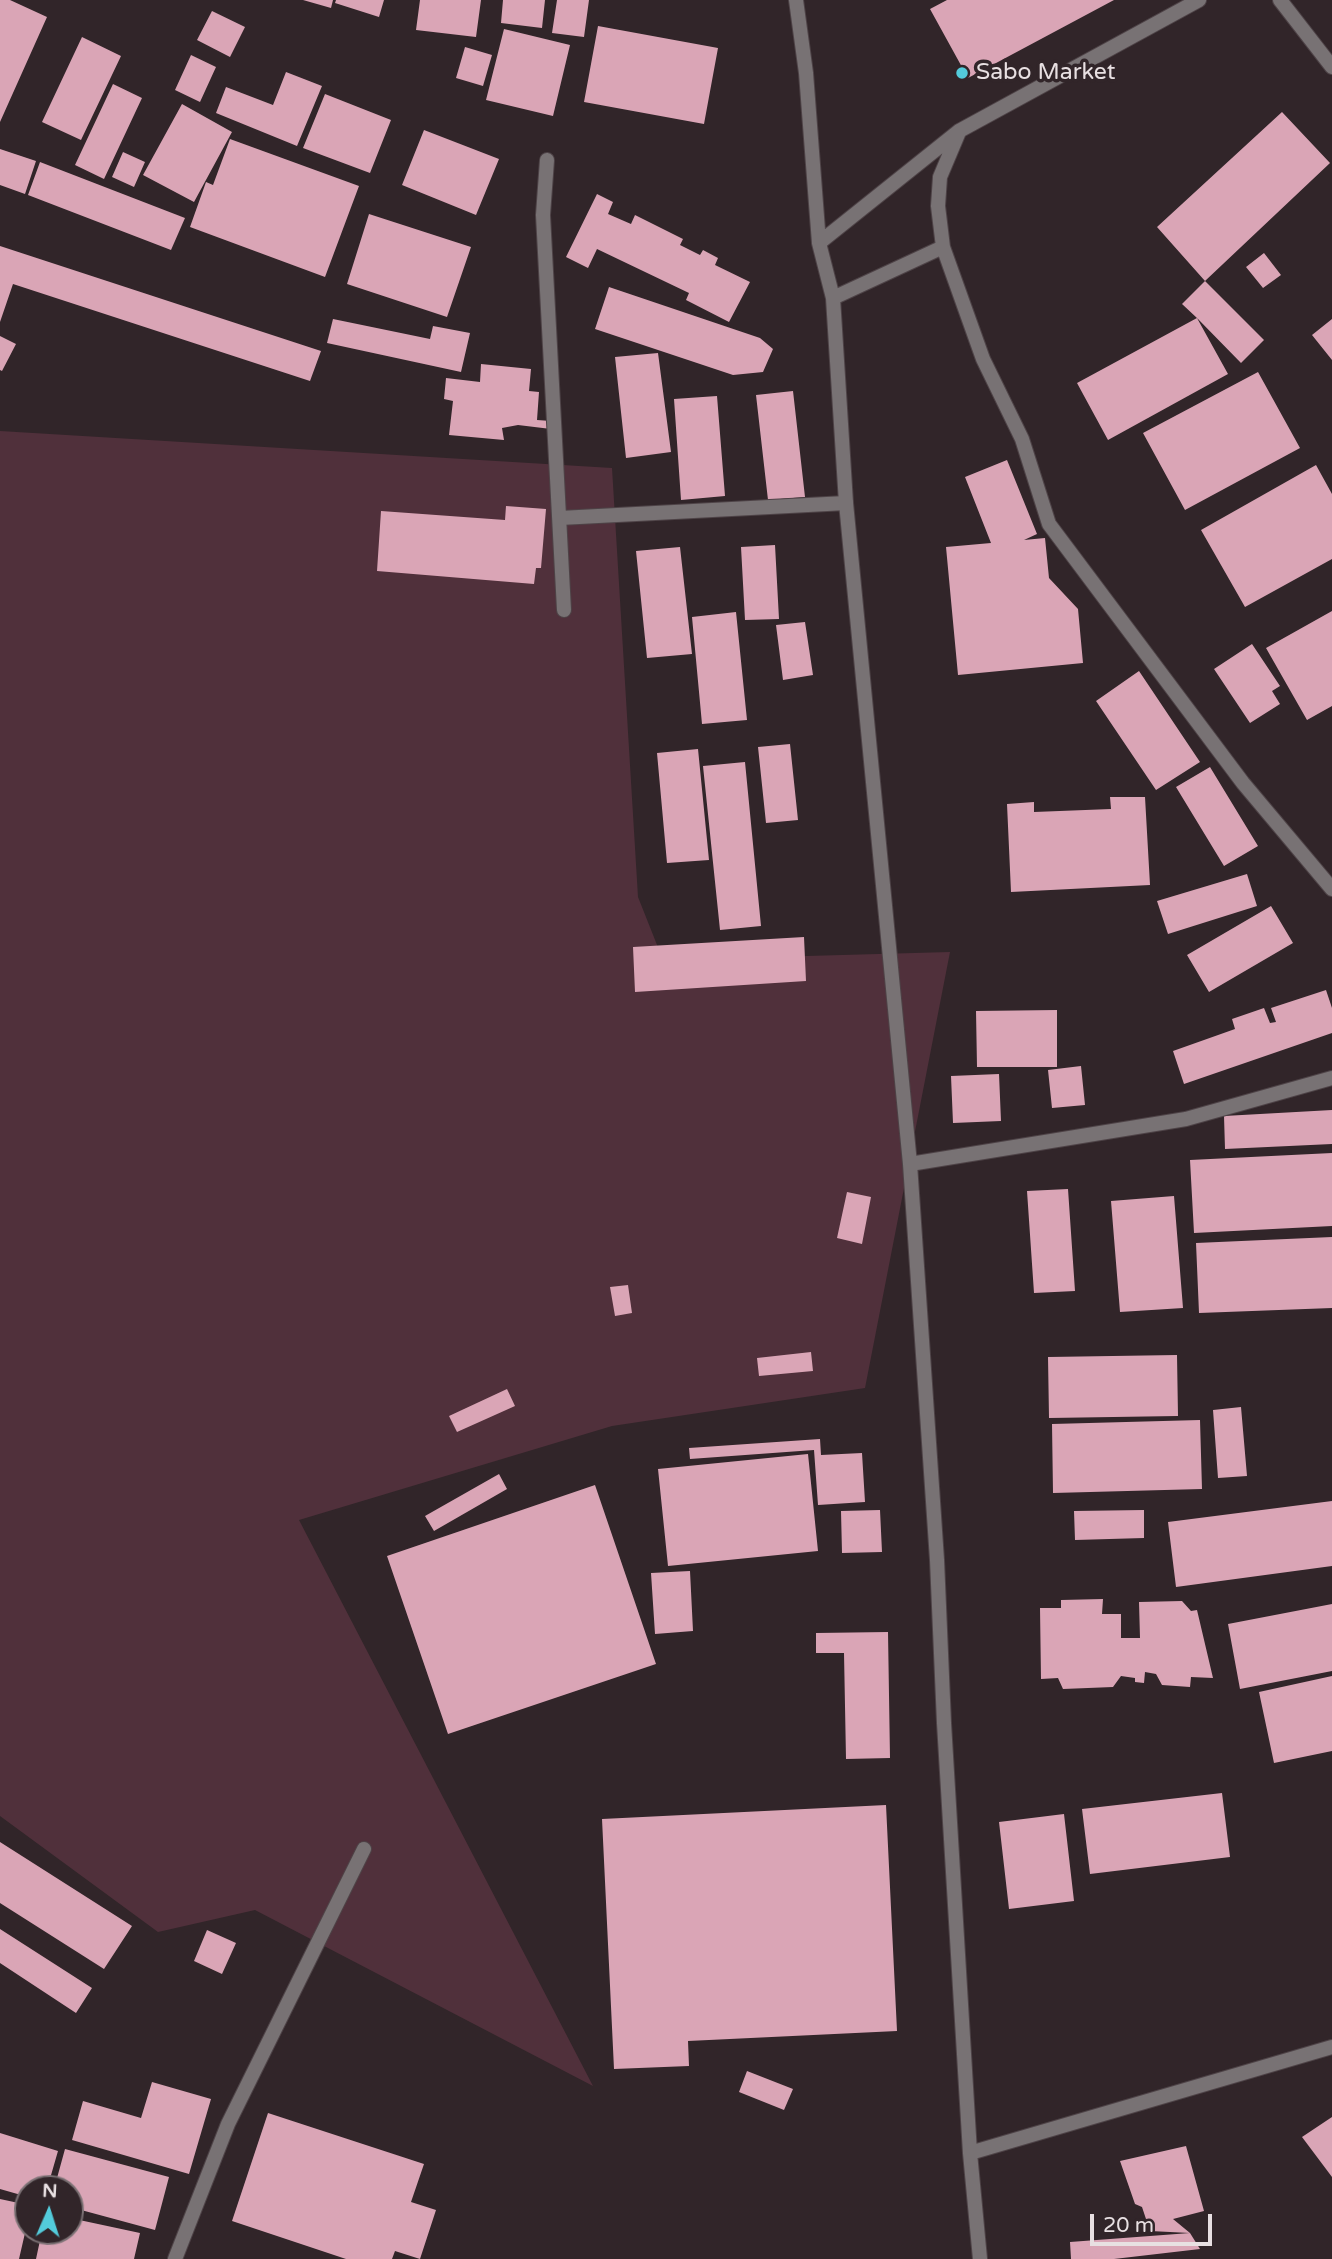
<!DOCTYPE html>
<html>
<head>
<meta charset="utf-8">
<style>
  body { margin:0 }
  #map { position:relative; width:1332px; height:2259px; overflow:hidden; background:#312529; font-family:"Varela Round",sans-serif }
  canvas { display:block }
  .north { position:absolute; left:14px; top:2175px; width:70px; height:70px; box-sizing:border-box; background:#312529; border:2px solid #7a7073; border-radius:50%; rotate:3deg; font-size:19px; font-weight:700; line-height:28px; text-align:center; color:#e8e0e2 }
  .north::after { content:''; display:block; margin:auto; width:24px; height:32px; background:#53cbdb; clip-path:polygon(50% 0,100% 100%,50% 72%,0 100%) }
  .scale { position:absolute; left:1090px; top:2214px; width:122px; height:32px; box-sizing:border-box; border:4px solid #e8e0e2; border-top:0; padding-left:9px; font-size:21px; line-height:24px; white-space:nowrap; color:#e8e0e2; -webkit-text-stroke:5px #312529; paint-order:stroke }
</style>
</head>
<body>
<div id="map">
<canvas width="1332" height="2259"></canvas>
<div class="north">N</div>
<div class="scale">20 m</div>
</div>
<script>
const ctx = document.querySelector('canvas').getContext('2d');
ctx.lineJoin = 'round';
function fillPath(path, color) {
  ctx.fillStyle = color;
  ctx.fill(path, 'evenodd');
}
function toPath(rows) {
  const path = new Path2D();
  for (const r of rows) {
    path.moveTo(r[0], r[1]);
    for (let i = 2; i < r.length; i += 2) path.lineTo(r[i], r[i + 1]);
  }
  return path;
}
function trace(path, color, width, dash) {
  ctx.strokeStyle = color;
  ctx.lineWidth = width;
  ctx.lineCap = dash ? 'butt' : 'round';
  ctx.setLineDash(dash || []);
  ctx.stroke(path);
}
function label(font, color, halo, rows, align = 'center') {
  ctx.font = font + ' "Varela Round",sans-serif';
  ctx.lineWidth = 7;
  ctx.setLineDash([]);
  ctx.textBaseline = 'middle';
  ctx.strokeStyle = halo;
  ctx.fillStyle = color;
  for (const [text, x, y, turn = 0] of rows) {
    ctx.save();
    ctx.translate(x, y);
    ctx.rotate((+turn || 0) * Math.PI / 180);
    ctx.textAlign = isNaN(turn) ? turn : align;
    if (halo) ctx.strokeText(text, 0, 0);
    ctx.fillText(text, 0, 0);
    ctx.restore();
  }
}
fillPath(toPath([
  [0,431,612,468,638,897,663,960,950,952,865,1388,612,1426,299,1520,593,2086,255,1910,158,1932,0,1816]
]), '#50303b');
fillPath(toPath([
  [0,0,10,0,47,17,0,122],
  [303,0,333,0,331,8],
  [336,0,384,0,379,17,335,3],
  [420,0,481,0,476,37,416,30],
  [503,0,545,0,542,28,501,23],
  [557,0,589,0,584,37,552,33],
  [947,0,1114,0,968,78,930,9],
  [212,11,245,27,230,57,197,40],
  [598,26,718,48,704,124,584,102],
  [504,29,570,45,553,116,486,100],
  [82,37,121,56,81,140,42,122],
  [465,47,492,55,483,86,456,78],
  [191,55,216,67,200,102,175,90],
  [286,72,322,86,297,146,216,113,226,87,273,105],
  [113,84,142,98,104,179,75,165],
  [325,94,391,120,370,173,303,148],
  [182,104,232,132,194,202,143,175],
  [1282,112,1330,163,1205,281,1157,227],
  [424,130,499,159,476,215,402,185],
  [230,139,359,186,325,277,190,227,206,182,213,185],
  [0,149,36,161,25,194,0,185],
  [123,152,145,162,134,187,112,177],
  [40,162,185,218,171,250,28,195],
  [597,194,613,202,608,214,631,224,635,215,683,239,680,245,700,255,703,250,718,258,715,265,750,282,729,322,686,300,689,293,597,249,588,268,566,257],
  [369,214,471,247,447,317,347,284],
  [0,246,321,351,310,381,13,284,0,322],
  [1264,253,1281,275,1263,288,1246,267],
  [1205,281,1264,340,1241,363,1197,318,1228,374,1108,440,1077,383,1197,318,1182,304],
  [609,287,760,338,773,349,763,372,733,375,595,329],
  [333,319,430,339,433,326,470,333,461,372,327,343],
  [1332,319,1332,360,1312,335],
  [0,336,16,344,2,371,0,370],
  [658,353,671,452,626,458,615,357],
  [481,364,531,369,529,391,539,392,537,420,551,421,551,429,518,425,502,428,504,440,449,435,453,401,444,399,446,378,480,382],
  [1258,372,1300,448,1185,510,1143,433],
  [793,391,805,497,768,500,756,395],
  [717,396,725,496,681,500,674,399],
  [1007,460,1037,534,1024,540,1045,538,1049,578,1078,609,1083,663,958,675,946,547,991,543,965,477],
  [1316,465,1332,494,1332,559,1245,607,1201,530],
  [506,506,546,509,541,568,536,568,534,584,377,571,381,511,505,520],
  [775,545,779,619,745,620,741,547],
  [680,547,692,654,647,658,636,551],
  [1332,611,1332,706,1307,720,1266,648],
  [736,612,747,720,702,724,692,617],
  [805,622,813,675,783,680,776,625],
  [1252,644,1280,686,1272,691,1280,704,1250,723,1214,669],
  [1139,671,1200,762,1156,790,1096,701],
  [790,744,798,820,766,823,758,747],
  [698,749,709,860,667,863,657,753],
  [745,762,761,926,720,930,703,766],
  [1210,767,1258,846,1224,866,1176,787],
  [1110,797,1145,797,1150,885,1011,892,1007,804,1034,802,1034,812,1111,809],
  [1247,874,1257,906,1168,934,1157,901],
  [1271,906,1293,943,1209,992,1187,955],
  [804,937,806,981,635,992,633,947],
  [1326,990,1332,1008,1332,1033,1184,1084,1173,1051,1235,1029,1232,1019,1264,1008,1270,1023,1276,1022,1271,1008],
  [1057,1010,1057,1067,977,1067,976,1011],
  [1081,1066,1085,1105,1052,1108,1048,1070],
  [999,1074,1001,1121,953,1123,951,1076],
  [1332,1110,1332,1144,1225,1149,1224,1116],
  [1332,1153,1332,1226,1194,1233,1190,1160],
  [1068,1189,1075,1291,1034,1293,1027,1191],
  [847,1192,871,1197,862,1244,837,1238],
  [1174,1196,1183,1308,1120,1312,1111,1201],
  [1332,1237,1332,1308,1199,1313,1196,1243],
  [628,1285,632,1313,615,1316,610,1287],
  [811,1352,813,1371,759,1376,757,1358],
  [1177,1355,1178,1416,1049,1418,1048,1357],
  [507,1389,515,1406,457,1432,449,1416],
  [1241,1407,1247,1476,1218,1478,1213,1410],
  [1200,1420,1202,1489,1053,1493,1052,1424],
  [820,1439,821,1455,862,1453,865,1502,818,1505,814,1450,690,1459,689,1448],
  [808,1454,818,1551,668,1566,658,1469],
  [499,1474,507,1489,434,1531,425,1516],
  [595,1485,656,1664,448,1734,387,1556],
  [1332,1501,1332,1566,1176,1587,1168,1522],
  [880,1510,882,1552,842,1553,841,1511],
  [1144,1510,1144,1538,1075,1540,1074,1511],
  [690,1571,693,1631,655,1634,651,1573],
  [1103,1599,1102,1614,1121,1614,1121,1638,1140,1638,1139,1602,1182,1601,1191,1611,1197,1610,1213,1678,1191,1677,1190,1687,1162,1685,1156,1674,1145,1672,1144,1683,1135,1682,1135,1678,1121,1676,1113,1687,1063,1689,1058,1678,1041,1679,1040,1608,1061,1608,1061,1600],
  [1332,1604,1332,1671,1240,1689,1228,1624],
  [888,1632,890,1758,846,1759,844,1653,816,1653,816,1633],
  [1332,1676,1332,1751,1274,1763,1259,1692],
  [1222,1793,1230,1857,1090,1874,1082,1809],
  [886,1805,897,2031,688,2041,689,2066,614,2069,602,1819],
  [1064,1814,1074,1901,1009,1909,999,1822],
  [0,1842,132,1926,104,1969,0,1903],
  [0,1929,92,1988,76,2013,0,1963],
  [207,1930,236,1943,222,1974,194,1961],
  [747,2071,793,2089,784,2110,739,2092],
  [152,2082,211,2099,189,2174,72,2140,83,2101,141,2118],
  [268,2113,424,2164,411,2202,436,2210,420,2259,395,2251,392,2259,346,2259,232,2221],
  [1332,2117,1332,2177,1302,2137],
  [0,2133,58,2151,47,2189,28,2189,28,2197,0,2189],
  [1186,2146,1204,2211,1173,2219,1190,2233,1150,2231,1142,2207,1135,2204,1120,2161],
  [65,2149,169,2177,155,2230,70,2207,70,2189,54,2189],
  [0,2199,28,2205,28,2220,19,2259,0,2259],
  [70,2218,140,2233,134,2259,36,2259,42,2231,70,2231],
  [1190,2233,1200,2249,1114,2259,1071,2259,1070,2242]
]), '#daa5b6');
const lane = toPath([
  [547,160,543,215,564,610],
  [560,518,846,503]
]);
const street = toPath([
  [796,0,806,73,819,243,833,298,846,503,910,1164,937,1560,944,1723,970,2153,980,2259],
  [1280,0,1332,67],
  [819,243,959,131,1199,0],
  [943,247,938,206,940,177,959,132],
  [833,298,943,247,983,359,1022,439,1049,524,1243,783,1332,889],
  [910,1164,1186,1119,1332,1078],
  [970,2153,1332,2047],
  [175,2259,228,2124,364,1849]
]);
trace(lane, '#4e4347', 16);
trace(street, '#4e4347', 16);
trace(lane, '#787274', 14);
trace(street, '#787274', 14);
for (const [x, y, r, color] of [
  [962,73,7,"#53cbdb"]
]) {
  const dot = new Path2D();
  dot.arc(x, y, r, 0, 2 * Math.PI);
  ctx.fillStyle = color;
  ctx.fill(dot);
  trace(dot, '#312529', 2.5);
}
label('23px', '#e8e0e2', '#312529', [
  ["Sabo Market",976,73]
], 'left');
</script>
</body>
</html>
